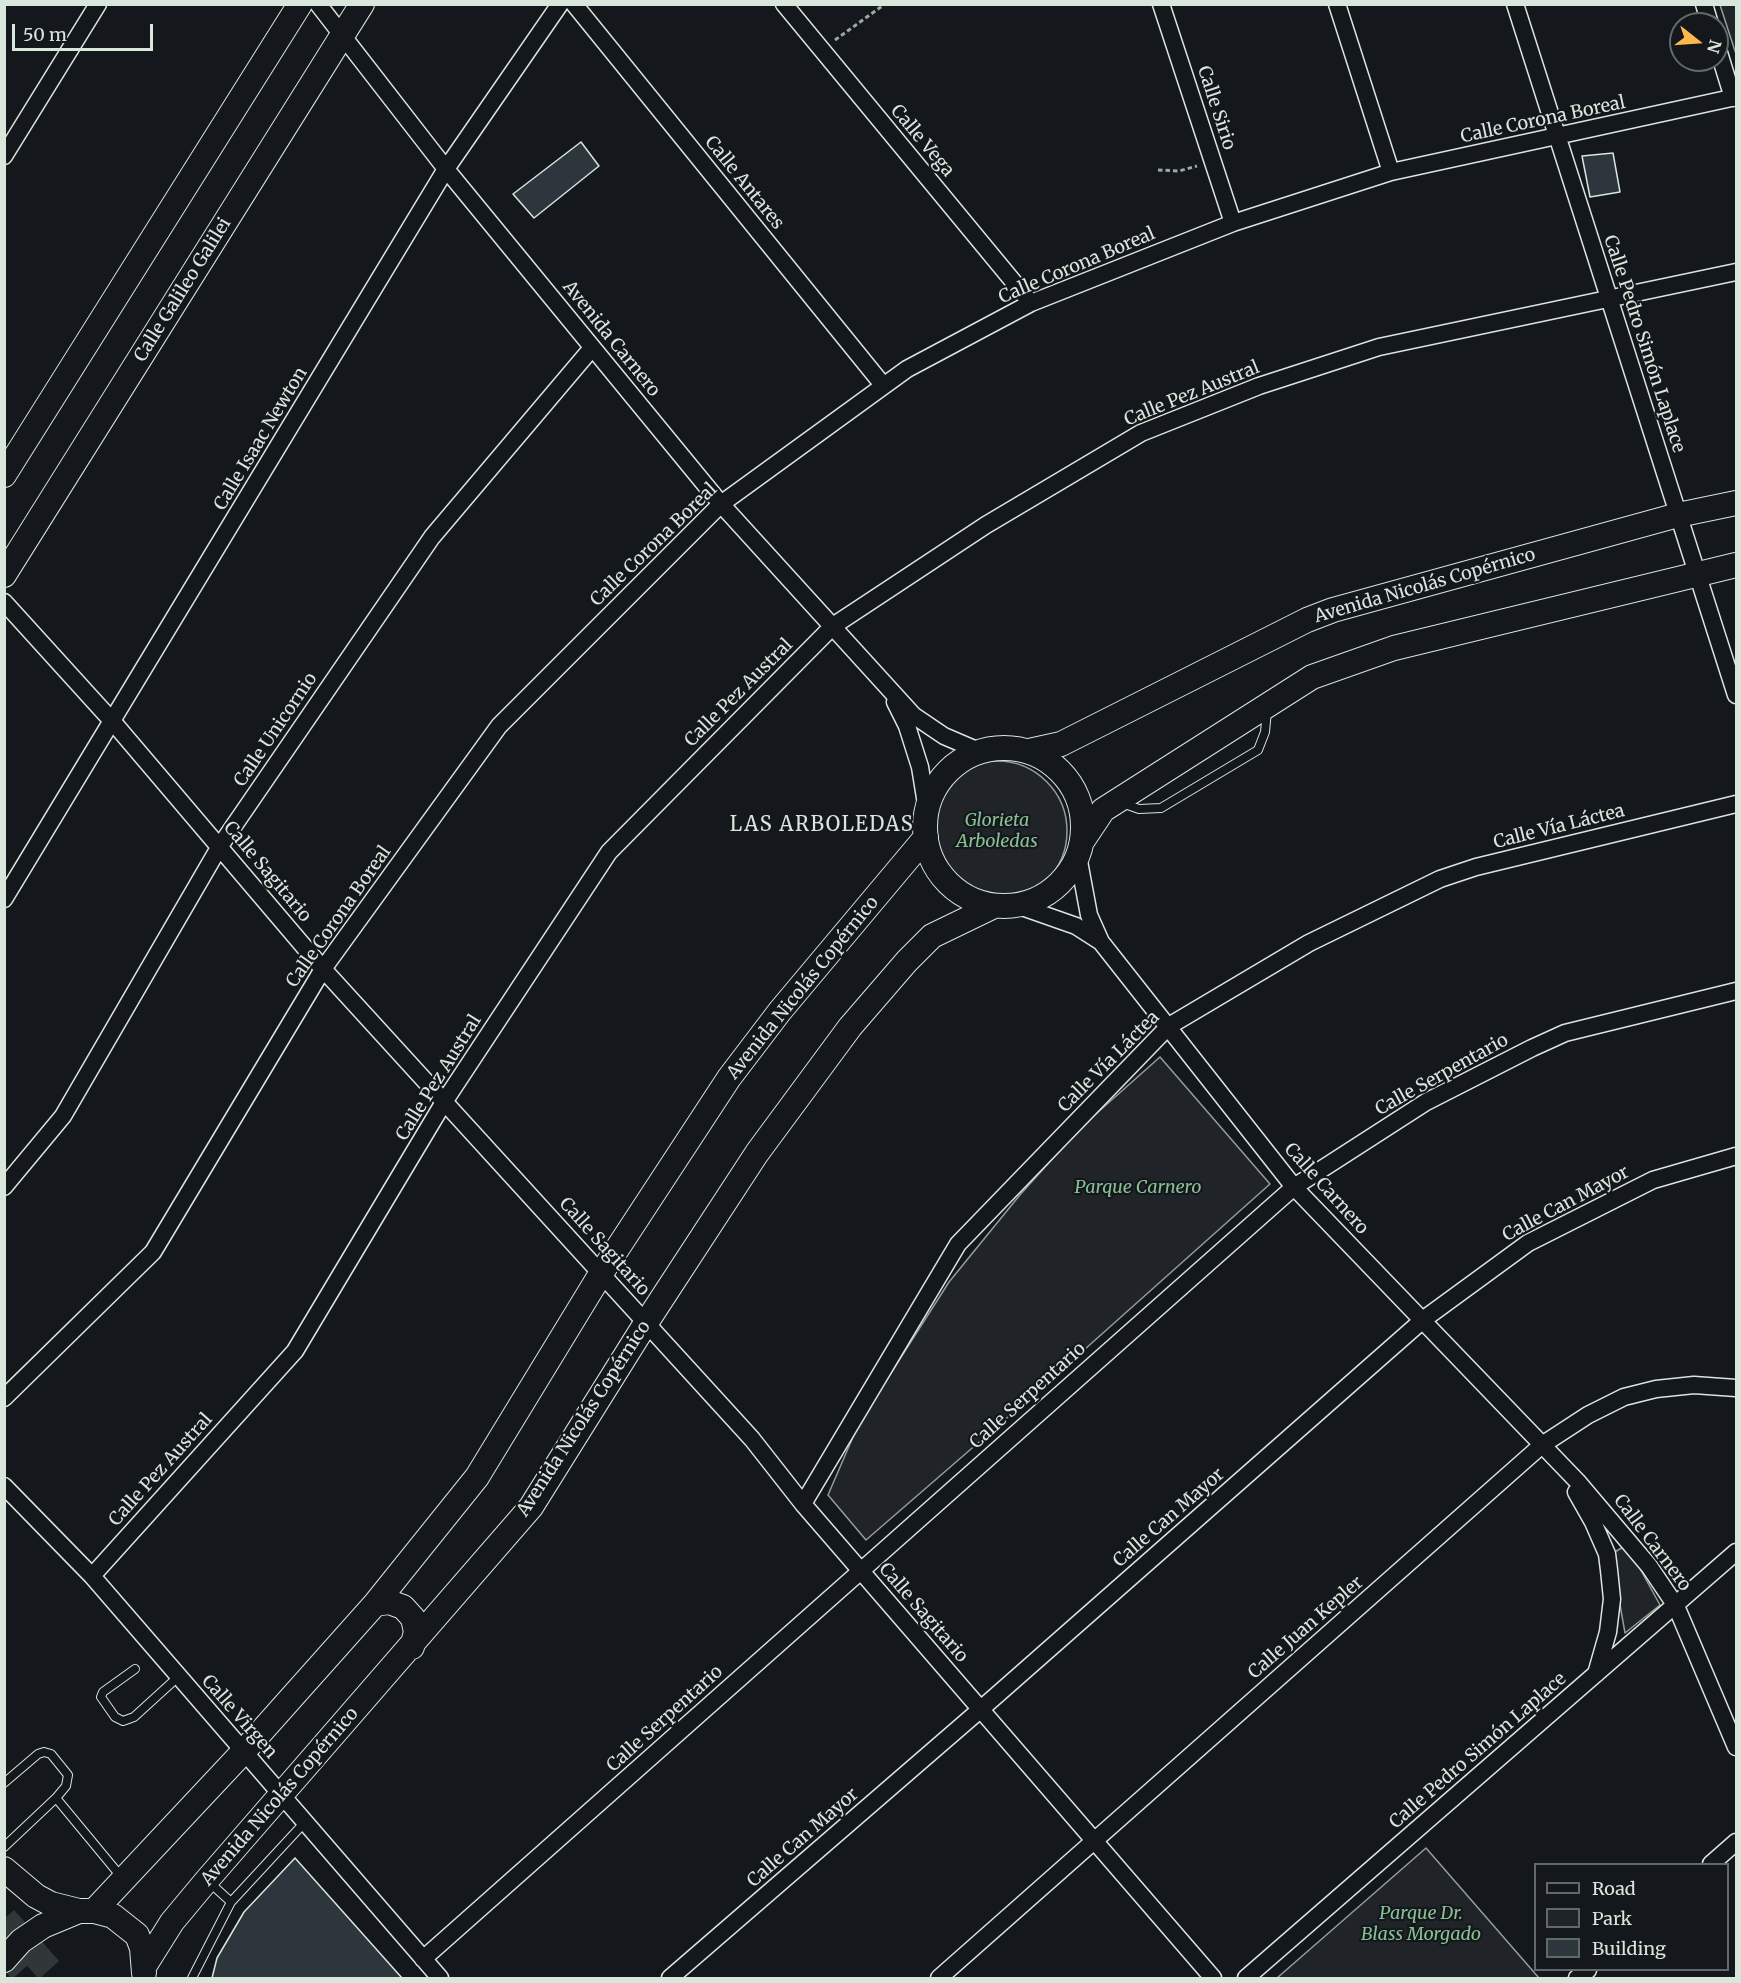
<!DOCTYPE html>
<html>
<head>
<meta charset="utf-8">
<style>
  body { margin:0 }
  #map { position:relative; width:1741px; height:1983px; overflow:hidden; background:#14181c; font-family:Merriweather,serif }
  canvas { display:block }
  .frame { position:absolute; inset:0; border:6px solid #d8e6dc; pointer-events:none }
  .legend { position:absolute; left:1534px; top:1863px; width:195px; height:108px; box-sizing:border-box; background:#14181c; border:2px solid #626a69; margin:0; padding:8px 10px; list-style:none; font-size:18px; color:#d8e6dc }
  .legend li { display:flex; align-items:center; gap:12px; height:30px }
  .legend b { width:30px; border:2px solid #626a69 }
  .north { position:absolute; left:1669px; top:12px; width:60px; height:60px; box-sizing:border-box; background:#14181c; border:2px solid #626a69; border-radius:50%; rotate:107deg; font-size:16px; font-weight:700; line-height:24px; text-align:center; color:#d8e6dc }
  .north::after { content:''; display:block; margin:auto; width:21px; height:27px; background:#ffb74d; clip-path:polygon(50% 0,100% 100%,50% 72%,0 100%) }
  .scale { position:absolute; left:12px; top:24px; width:141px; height:27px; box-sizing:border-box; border:3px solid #d8e6dc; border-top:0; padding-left:8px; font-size:18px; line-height:21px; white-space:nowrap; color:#d8e6dc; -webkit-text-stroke:4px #14181c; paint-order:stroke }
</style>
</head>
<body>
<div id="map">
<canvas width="1741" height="1983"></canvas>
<div class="frame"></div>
<ul class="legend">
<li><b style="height:8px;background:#14181c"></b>Road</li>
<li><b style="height:16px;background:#202428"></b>Park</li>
<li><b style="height:16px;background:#2c363c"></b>Building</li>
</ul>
<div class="north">N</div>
<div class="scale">50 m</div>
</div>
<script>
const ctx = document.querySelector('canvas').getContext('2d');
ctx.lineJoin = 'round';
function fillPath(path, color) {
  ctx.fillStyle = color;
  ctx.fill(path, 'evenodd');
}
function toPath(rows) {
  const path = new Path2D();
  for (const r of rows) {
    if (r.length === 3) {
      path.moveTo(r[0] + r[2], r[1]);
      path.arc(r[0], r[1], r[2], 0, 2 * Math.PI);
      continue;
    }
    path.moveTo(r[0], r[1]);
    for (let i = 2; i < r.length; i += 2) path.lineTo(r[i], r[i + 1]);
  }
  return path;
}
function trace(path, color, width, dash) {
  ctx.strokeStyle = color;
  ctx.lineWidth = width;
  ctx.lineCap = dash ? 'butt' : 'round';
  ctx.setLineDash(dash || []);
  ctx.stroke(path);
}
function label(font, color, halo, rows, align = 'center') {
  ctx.font = font + ' Merriweather,serif';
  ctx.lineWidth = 4.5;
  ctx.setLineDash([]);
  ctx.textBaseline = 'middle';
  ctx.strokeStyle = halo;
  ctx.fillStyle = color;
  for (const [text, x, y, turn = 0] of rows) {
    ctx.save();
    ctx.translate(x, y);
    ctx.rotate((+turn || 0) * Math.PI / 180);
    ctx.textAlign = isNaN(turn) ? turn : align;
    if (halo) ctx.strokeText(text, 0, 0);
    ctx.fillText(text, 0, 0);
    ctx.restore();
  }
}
const green = toPath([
  [1720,5,1736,5,1736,54,1720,5],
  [997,831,70],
  [1160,1057,1270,1184,1038,1391,866,1540,828,1495,859,1423,949,1282,1019,1196,1079,1129,1160,1057],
  [1627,1545,1660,1605,1625,1633,1611,1554,1627,1545],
  [1426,1848,1539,1978,1277,1978,1426,1848]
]);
fillPath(green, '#202428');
trace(green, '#939e99', 1.5);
const building = toPath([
  [581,142,599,166,534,218,513,194,581,142],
  [1613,153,1620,192,1590,197,1582,156,1613,153],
  [295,1858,402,1978,212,1978,217,1958,244,1912,295,1858]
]);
fillPath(building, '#2c363c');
trace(building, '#d8e6dc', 1.5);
trace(toPath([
  [4,1919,56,1978],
  [4,1950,29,1978]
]), '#313739', 27, [27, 14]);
const lane = toPath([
  [1122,803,1139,809,1161,808,1258,750,1265,732,1267,710],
  [135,1669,103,1692,101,1697,115,1717,123,1721,134,1717,179,1676],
  [4,1783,38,1754,44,1752,51,1754,68,1775,66,1786,56,1798,4,1847],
  [56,1798,123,1879],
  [209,1882,231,1902],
  [192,1978,231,1902,305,1822]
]);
const street = toPath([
  [318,4,446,169,721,504,913,715,944,736,979,751],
  [574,4,883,385],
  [784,4,1031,303],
  [1161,4,1233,223],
  [1337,4,1391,172],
  [1515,4,1736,695],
  [1704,4,1710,24],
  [1717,46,1733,98],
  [4,156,98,4],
  [4,602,113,722,323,969,752,1439,803,1504,1213,1978],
  [895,702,907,726,920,767,927,810],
  [1078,856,1089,915,1101,942,1294,1187,1577,1481,1649,1566,1676,1606,1736,1747],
  [4,899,446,169,560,4],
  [1019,906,1076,926,1101,942],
  [4,1187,63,1116,220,846,432,537,592,348],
  [4,1398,153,1252,323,969,499,726,721,504,907,369,1031,303,1233,223,1391,172,1736,97],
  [4,1486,92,1576,440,1978],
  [1576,1492,1593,1522,1607,1554,1609,1570,1612,1599,1608,1632,1596,1674],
  [803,1504,958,1244,1169,1026,1309,943,1440,879,1476,867,1736,804],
  [92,1576,295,1351,444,1102,609,852,833,626,986,525,1141,433,1259,386,1379,347,1736,272],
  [1711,1864,1736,1842],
  [423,1959,1294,1187,1426,1102,1532,1048,1565,1033,1736,991],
  [670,1978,981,1709,1424,1319,1528,1243,1653,1180,1736,1156],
  [939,1978,1542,1445,1588,1415,1624,1397,1656,1389,1694,1385,1736,1388],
  [1246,1978,1736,1552],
  [1577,1978,1588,1970]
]);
const secondary = toPath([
  [4,475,300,4],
  [4,575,362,4],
  [1004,827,79],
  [1029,751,1061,744,1307,620,1333,610,1678,515,1736,503],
  [1083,840,1103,810,1312,677,1394,648,1736,565],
  [375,1604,389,1602,403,1607,413,1618,416,1632,412,1647],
  [4,1869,36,1896,51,1904,79,1911],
  [94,1911,244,1751,375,1604,477,1477,602,1272,729,1078,780,1011,926,837],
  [4,1960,21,1941,43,1926,79,1911,94,1911,113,1916,137,1935,142,1948,144,1973],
  [145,1965,172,1922,207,1880,531,1507,646,1323,757,1153,850,1027,907,961,932,936,994,906]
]);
trace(lane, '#d8e6dc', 10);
trace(street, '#d8e6dc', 19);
trace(secondary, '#d8e6dc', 26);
trace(toPath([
  [835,40,885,4],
  [1158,170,1179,171,1197,166]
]), '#9da8a2', 3, [4.5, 3]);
trace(lane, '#14181c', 8);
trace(street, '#14181c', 16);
trace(secondary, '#14181c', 24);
label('18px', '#d8e6dc', '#14181c', [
  ["Calle Sirio",1216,108,72],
  ["Calle Corona Boreal",1543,120,-12],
  ["Calle Vega",922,141,50],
  ["Calle Antares",744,183,51],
  ["Calle Corona Boreal",1077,266,-23],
  ["Calle Galileo Galilei",183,290,-58],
  ["Avenida Carnero",611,339,51],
  ["Calle Pedro Simón Laplace",1644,344,72],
  ["Calle Pez Austral",1192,394,-22],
  ["Calle Isaac Newton",261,439,-59],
  ["Calle Corona Boreal",654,545,-44],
  ["Avenida Nicolás Copérnico",1425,586,-16],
  ["Calle Pez Austral",739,693,-45],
  ["Calle Unicornio",276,730,-56],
  ["Calle Vía Láctea",1559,827,-14],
  ["Calle Sagitario",267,872,50],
  ["Calle Corona Boreal",339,917,-55],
  ["Avenida Nicolás Copérnico",803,988,-51],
  ["Calle Vía Láctea",1109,1062,-45],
  ["Calle Serpentario",1442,1075,-29],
  ["Calle Pez Austral",439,1078,-58],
  ["Calle Carnero",1326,1189,48],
  ["Calle Can Mayor",1566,1204,-28],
  ["Calle Sagitario",604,1247,48],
  ["Calle Serpentario",1028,1396,-42],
  ["Avenida Nicolás Copérnico",584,1419,-57],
  ["Calle Pez Austral",161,1470,-48],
  ["Calle Can Mayor",1169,1518,-41],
  ["Calle Carnero",1652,1543,53],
  ["Calle Sagitario",923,1613,49],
  ["Calle Juan Kepler",1306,1628,-41],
  ["Calle Virgen",239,1717,49],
  ["Calle Serpentario",665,1719,-42],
  ["Calle Pedro Simón Laplace",1478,1751,-41],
  ["Avenida Nicolás Copérnico",280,1797,-49],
  ["Calle Can Mayor",803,1838,-41]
]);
label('italic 18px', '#8ac095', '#14181c', [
  ["Glorieta",997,821],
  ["Arboledas",997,842],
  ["Parque Carnero",1138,1188],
  ["Parque Dr.",1421,1914],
  ["Blass Morgado",1421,1935]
]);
ctx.letterSpacing = '1.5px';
label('20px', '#d8e6dc', '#14181c', [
  ["LAS ARBOLEDAS",822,825]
]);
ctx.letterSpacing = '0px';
</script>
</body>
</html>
